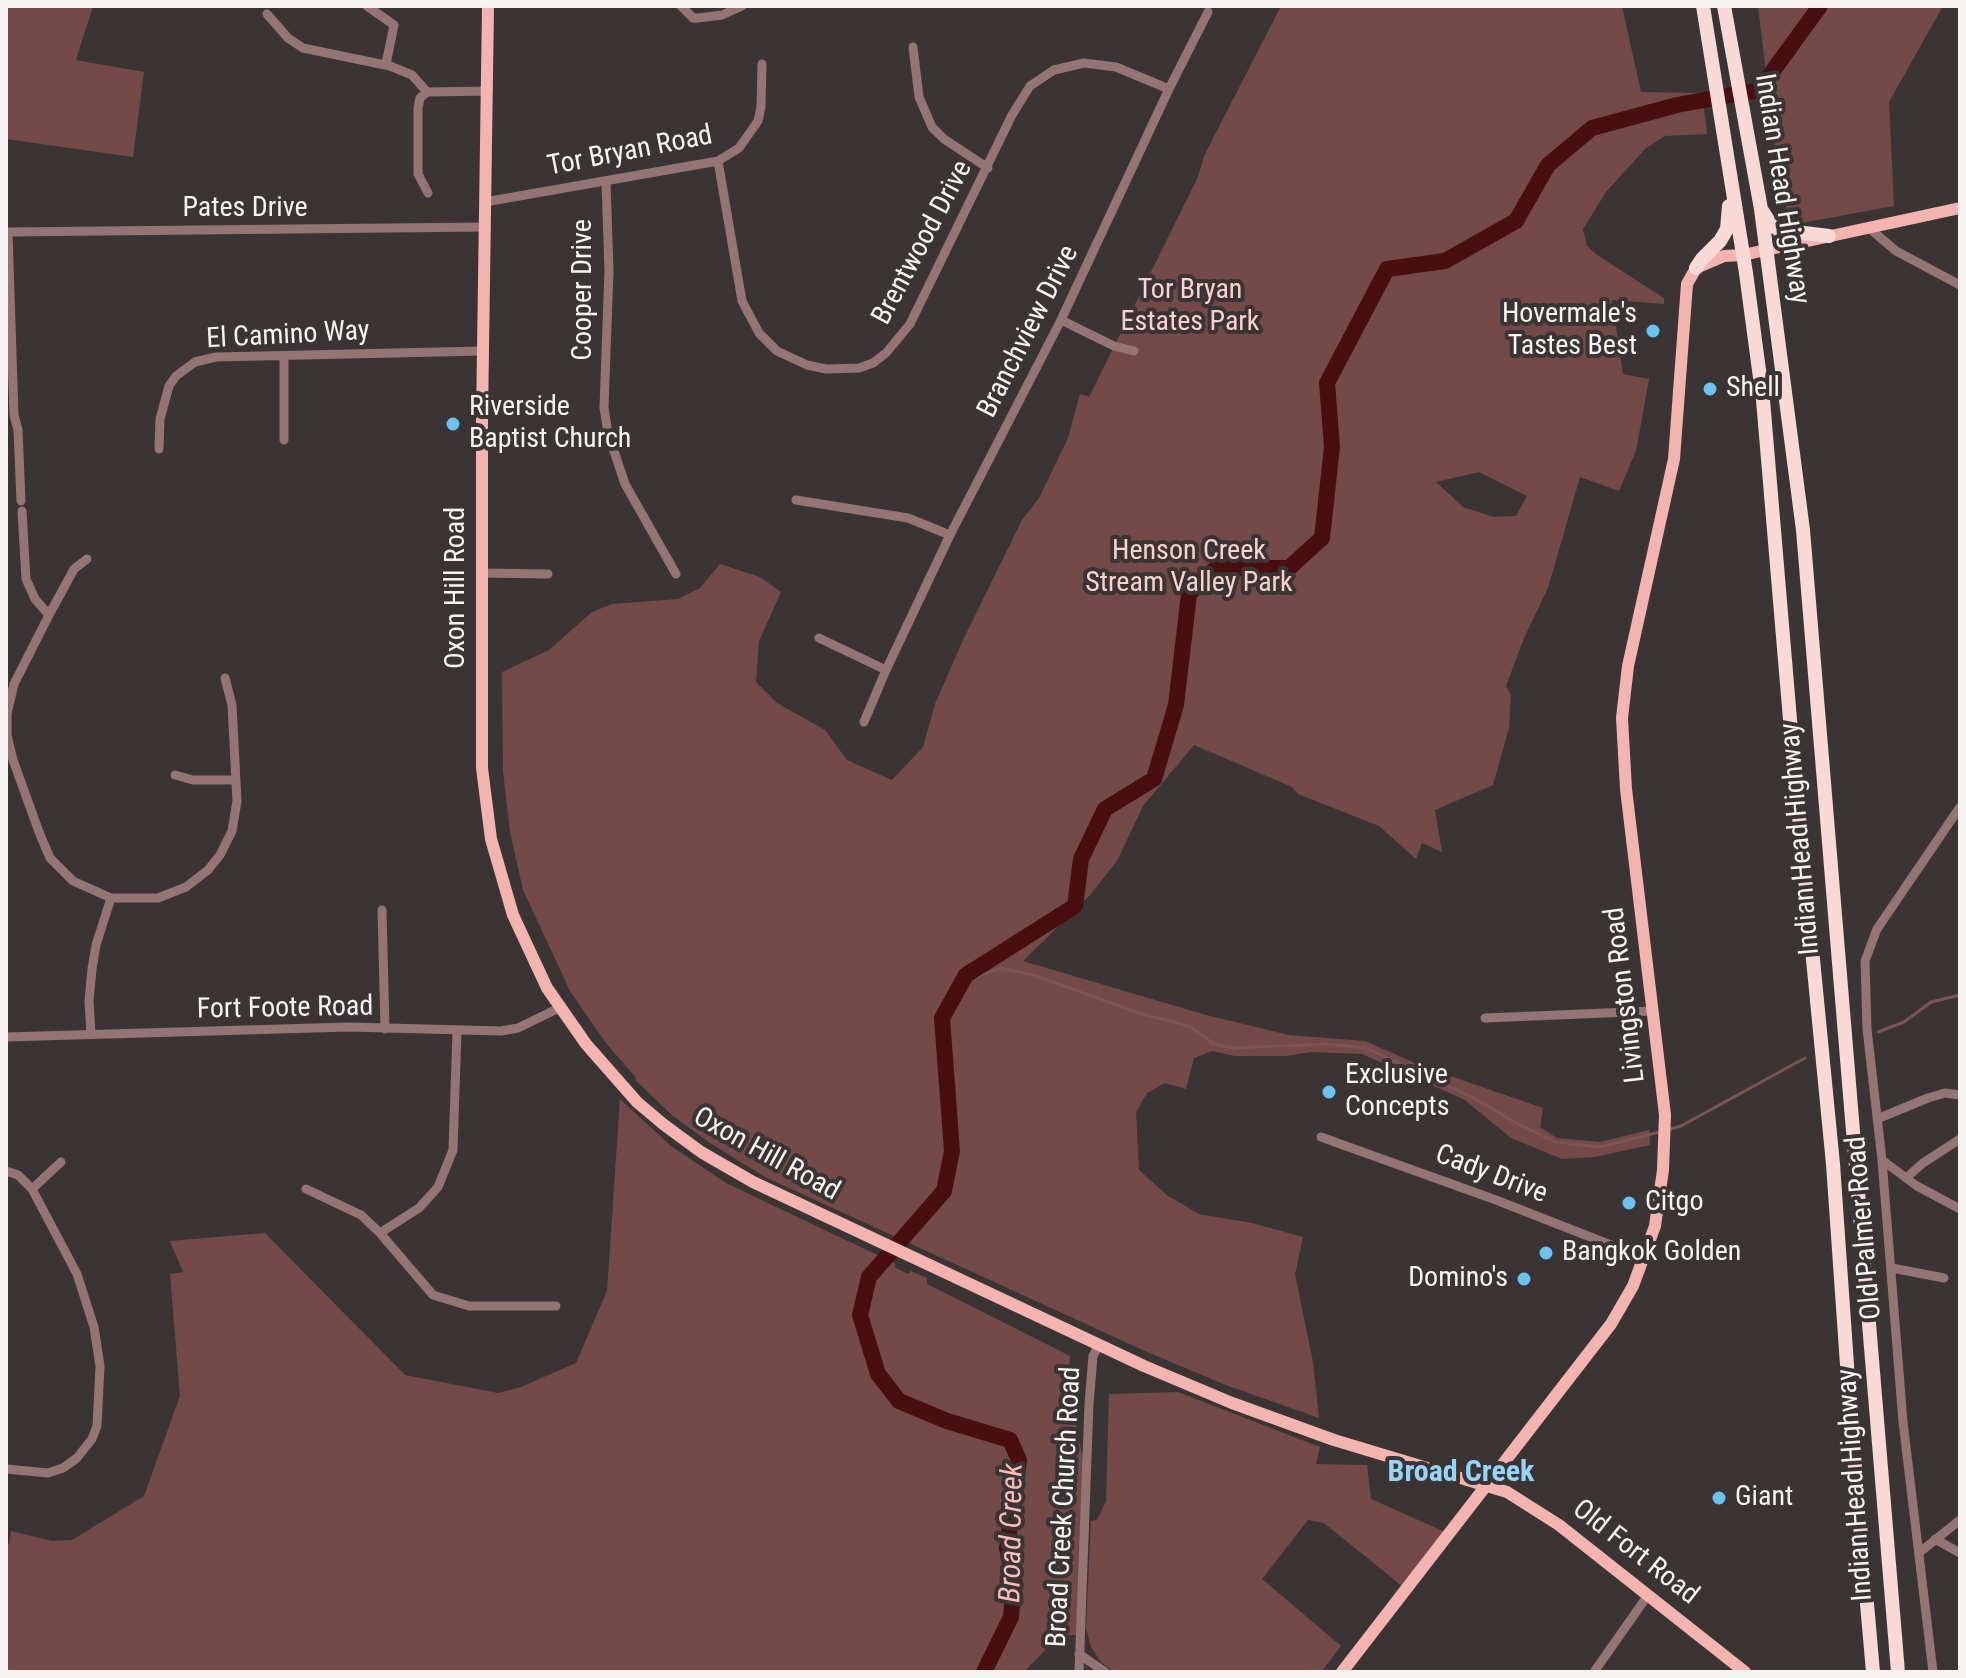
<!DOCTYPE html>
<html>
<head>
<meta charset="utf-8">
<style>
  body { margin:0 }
  #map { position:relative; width:1966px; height:1678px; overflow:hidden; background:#3a3534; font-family:"Roboto Condensed",sans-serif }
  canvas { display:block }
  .frame { position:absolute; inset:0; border:8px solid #f7f3f3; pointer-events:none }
</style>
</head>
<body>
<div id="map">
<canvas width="1966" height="1678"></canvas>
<div class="frame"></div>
</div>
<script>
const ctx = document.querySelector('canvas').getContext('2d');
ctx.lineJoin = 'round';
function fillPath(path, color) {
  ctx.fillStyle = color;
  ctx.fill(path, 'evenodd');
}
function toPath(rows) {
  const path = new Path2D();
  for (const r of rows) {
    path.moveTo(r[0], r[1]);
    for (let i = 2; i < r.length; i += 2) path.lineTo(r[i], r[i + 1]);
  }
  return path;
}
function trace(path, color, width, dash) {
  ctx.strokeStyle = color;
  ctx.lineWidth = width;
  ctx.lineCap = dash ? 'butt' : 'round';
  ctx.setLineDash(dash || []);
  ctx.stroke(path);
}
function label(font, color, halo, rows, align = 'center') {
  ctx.font = font + ' "Roboto Condensed",sans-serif';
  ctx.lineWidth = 8;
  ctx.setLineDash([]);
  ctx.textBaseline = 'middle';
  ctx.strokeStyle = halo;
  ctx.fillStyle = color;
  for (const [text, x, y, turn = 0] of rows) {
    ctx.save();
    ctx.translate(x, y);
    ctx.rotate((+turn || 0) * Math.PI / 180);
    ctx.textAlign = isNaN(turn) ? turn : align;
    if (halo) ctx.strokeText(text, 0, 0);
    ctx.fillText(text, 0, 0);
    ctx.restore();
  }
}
fillPath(toPath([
  [6,6,93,6,76,60,144,72,133,157,6,139],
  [1281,6,1622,6,1641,92,1702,93,1707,134,1665,136,1646,148,1606,192,1583,229,1587,246,1597,255,1664,298,1664,304,1612,300,1623,374,1649,379,1636,451,1619,491,1580,477,1548,588,1524,638,1506,686,1511,695,1509,728,1493,785,1435,810,1442,852,1422,843,1416,859,1379,826,1298,794,1292,787,1194,745,1143,806,1117,861,1090,895,1023,961,1206,1015,1289,1035,1365,1041,1424,1067,1543,1108,1540,1127,1557,1138,1600,1142,1649,1130,1650,1145,1595,1157,1562,1159,1511,1138,1465,1100,1362,1054,1311,1052,1286,1056,1235,1056,1212,1051,1194,1058,1186,1089,1165,1083,1147,1093,1136,1112,1139,1170,1168,1196,1199,1214,1252,1223,1303,1237,1295,1274,1313,1362,1319,1418,1223,1384,1145,1351,765,1177,710,1143,673,1116,635,1080,636,1078,606,1043,570,991,523,890,510,832,503,771,502,672,549,650,592,612,612,604,678,599,700,588,720,564,760,577,781,592,759,641,756,682,777,703,825,730,847,760,892,780,923,747,935,704,963,640,1022,520,1039,498,1068,438,1080,394,1089,397,1198,177,1204,156],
  [1479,472,1527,496,1516,516,1494,517,1463,507,1436,482],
  [1758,6,1943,6,1889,102,1894,206,1796,224,1781,199],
  [620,1099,671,1146,726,1183,896,1264,894,1267,908,1274,911,1271,927,1278,927,1284,1070,1356,1067,1405,1073,1405,1083,1460,1078,1635,1051,1635,1051,1644,1024,1672,6,1672,6,1545,9,1544,11,1531,52,1541,72,1540,144,1496,180,1396,170,1274,183,1272,170,1241,265,1233,405,1375,498,1393,521,1387,576,1363,607,1291],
  [1178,1392,1320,1447,1316,1464,1367,1465,1371,1499,1445,1532,1402,1586,1324,1523,1308,1520,1262,1579,1341,1646,1321,1672,1114,1672,1101,1662,1091,1647,1086,1628,1091,1521,1097,1520,1106,1501,1109,1394]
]), '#744a48');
trace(toPath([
  [961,983,1001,968,1033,975,1142,1014,1189,1026,1214,1044,1233,1048,1328,1044,1366,1048,1474,1098,1518,1124,1556,1142,1599,1147,1660,1132],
  [1878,1032,1904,1022,1931,1002,1960,995],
  [1667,1130,1681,1126,1805,1058]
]), '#7d5354', 3);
trace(toPath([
  [984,1672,1011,1617,1014,1581,1007,1548,1019,1460,1010,1440,947,1421,899,1401,878,1374,860,1315,869,1277,944,1191,952,1151,942,1018,966,975,1075,906,1081,859,1105,809,1154,779,1176,705,1189,594,1216,568,1289,568,1322,538,1332,447,1327,383,1387,269,1445,261,1516,221,1548,165,1592,128,1677,105,1759,90,1820,6]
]), '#490e10', 16);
trace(toPath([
  [367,6,394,25,386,64],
  [681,6,693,18,698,18,722,15,742,6],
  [267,14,288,38,303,48,390,66,412,75,427,92],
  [913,47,919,97,932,127,944,139,988,168],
  [718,161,742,301,759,333,777,351,807,365,826,369,859,368,873,363,886,353,910,324,1012,115,1030,86,1054,70,1084,63,1116,67,1169,89],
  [606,182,609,271,604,408,608,433,625,484,676,574],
  [428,193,418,174,418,108,420,98,427,92,488,91],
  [485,202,718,161,739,148,758,121,761,107,762,64],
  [1869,228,1896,251,1960,285],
  [6,232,484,227],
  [8,233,14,415,18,430,21,501],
  [1061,320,1114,346,1134,351],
  [284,356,284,440],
  [159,449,160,419,169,386,176,376,195,362,216,357,482,351],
  [796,500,908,518,950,535],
  [22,511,26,579,35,599,49,615],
  [87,559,74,569,49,615,14,684,7,714,7,735,13,760,39,832,50,858,73,881,111,898,158,898,186,887,208,870,220,855,232,831,237,801,232,705,225,678],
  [481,573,548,574],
  [819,638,886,670],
  [864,722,886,670,950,535,1061,320,1169,89,1208,12],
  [175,775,193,780,236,780],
  [382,910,385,1029],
  [1485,1018,1653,1011],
  [91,1034,89,1001,92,969,96,945,111,898],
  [6,1037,349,1027,501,1031,518,1028,559,1008],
  [1877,1119,1928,1098,1945,1093,1960,1095],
  [1321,1137,1496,1200,1644,1258],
  [1882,1160,1917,1186,1960,1209],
  [6,1171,18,1175,32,1189,77,1274,94,1327,100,1366,97,1426,92,1439,77,1458,63,1468,48,1473,6,1469],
  [1906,1178,1923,1163,1960,1139],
  [32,1189,61,1162],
  [306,1189,361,1215,380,1233,433,1295,469,1306,556,1306],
  [380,1233,419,1208,438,1187,453,1150,457,1031],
  [1892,1268,1944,1278],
  [1935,1539,1960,1553],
  [1920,1552,1960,1520],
  [1079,1654,1105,1672],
  [1079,1672,1089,1404,1093,1356,1099,1345],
  [1594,1672,1648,1595],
  [1933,1672,1903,1422,1882,1160,1867,1029,1865,961,1877,929,1960,807]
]), '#957573', 9);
trace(toPath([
  [488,6,482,418,482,768,491,839,513,915,547,988,586,1044,637,1102,663,1124,701,1152,753,1182,1144,1366,1232,1403,1334,1440,1507,1492,1559,1525,1745,1672],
  [1342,1672,1611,1324,1633,1286,1655,1226,1663,1170,1665,1115,1626,789,1622,718,1628,666,1674,459,1687,284,1696,268,1724,256,1743,255,1960,208]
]), '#f3b3ae', 12);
trace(toPath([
  [1703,6,1746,273,1763,400,1793,755,1833,1164,1851,1422,1873,1672],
  [1724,6,1761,209,1803,530,1898,1672],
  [1763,212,1770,223,1779,230,1829,236],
  [1696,268,1702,259,1720,241,1727,229,1729,206]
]), '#f8d9d6', 14);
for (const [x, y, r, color] of [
  [1653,331,8,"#6ac3f1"],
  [1710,389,8,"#6ac3f1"],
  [453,424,8,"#6ac3f1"],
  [1329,1092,8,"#6ac3f1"],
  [1629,1203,8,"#6ac3f1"],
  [1546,1253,8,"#6ac3f1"],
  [1524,1279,8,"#6ac3f1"],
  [1719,1498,8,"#6ac3f1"]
]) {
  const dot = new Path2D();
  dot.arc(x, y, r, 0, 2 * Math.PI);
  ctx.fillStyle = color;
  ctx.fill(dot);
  trace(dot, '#3a3534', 3);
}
label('28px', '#f7f3f3', '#3a3534', [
  ["Tor Bryan Road",630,152,-11],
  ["Indian Head Highway",1781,189,81],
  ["Pates Drive",245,209],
  ["Brentwood Drive",923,243,-62],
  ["Cooper Drive",584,290,-90],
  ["Branchview Drive",1029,332,-63],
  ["El Camino Way",288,336,-3],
  ["Oxon Hill Road",457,588,-90],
  ["Indian Head Highway",1801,839,-95],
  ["Livingston Road",1626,995,-97],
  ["Fort Foote Road",285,1009,-1],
  ["Oxon Hill Road",766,1155,29],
  ["Cady Drive",1491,1175,21],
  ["Old Palmer Road",1865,1228,-95],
  ["Indian Head Highway",1856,1485,-94],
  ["Broad Creek Church Road",1065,1507,-87],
  ["Old Fort Road",1635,1553,38]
]);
label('28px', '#fbd1cd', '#3a3534', [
  ["Tor Bryan",1190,291],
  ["Estates Park",1190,323],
  ["Henson Creek",1189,552],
  ["Stream Valley Park",1189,584]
]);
label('28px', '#f7f3f3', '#3a3534', [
  ["Hovermale's",1637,315,"right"],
  ["Tastes Best",1637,347,"right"],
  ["Shell",1726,389],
  ["Riverside",469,408],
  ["Baptist Church",469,440],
  ["Exclusive",1345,1076],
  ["Concepts",1345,1108],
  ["Citgo",1645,1203],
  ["Bangkok Golden",1562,1253],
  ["Domino's",1508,1279,"right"],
  ["Giant",1735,1498]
], 'left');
label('bold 30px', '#97d5f8', '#3a3534', [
  ["Broad Creek",1461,1473]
]);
label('italic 30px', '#fabcb8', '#3a3534', [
  ["Broad Creek",1013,1533,-89]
]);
</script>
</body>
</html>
